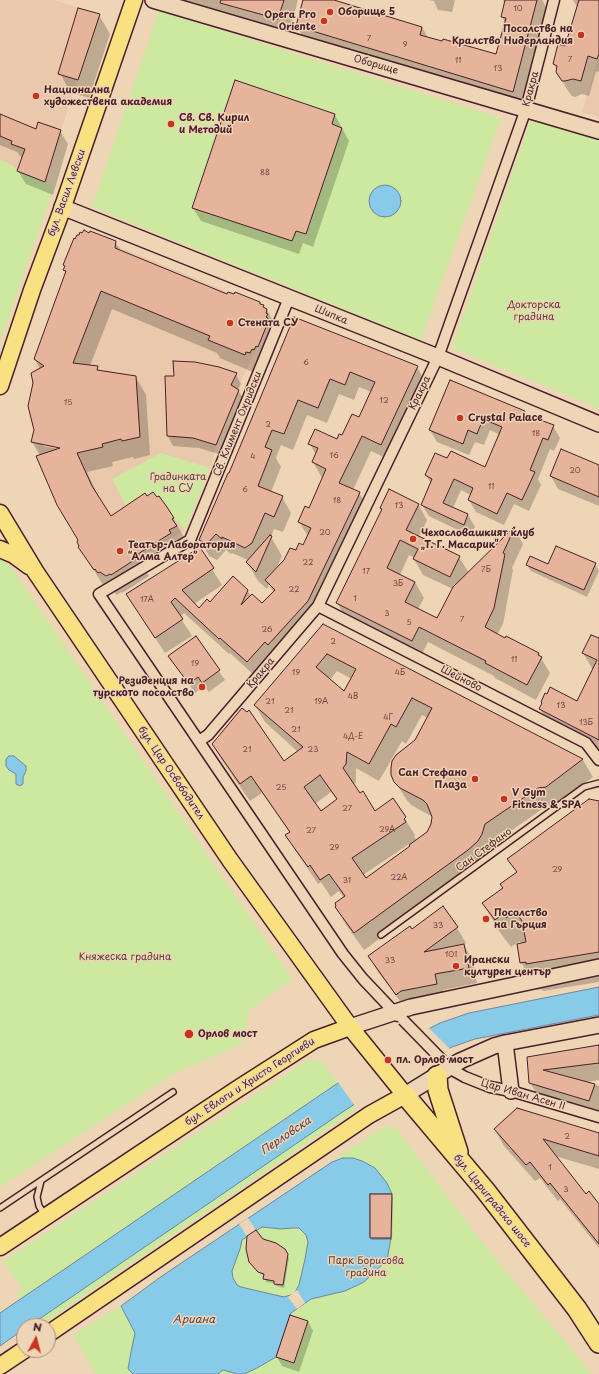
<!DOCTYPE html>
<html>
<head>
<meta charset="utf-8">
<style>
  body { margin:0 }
  #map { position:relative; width:599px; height:1374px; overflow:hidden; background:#eed5b6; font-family:"Playpen Sans",sans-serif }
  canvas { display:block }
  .north { position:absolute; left:16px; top:1318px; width:40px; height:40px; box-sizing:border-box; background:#eed5b6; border:1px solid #ac8c7e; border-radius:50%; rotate:7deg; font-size:11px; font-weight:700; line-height:16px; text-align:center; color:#4a1f2b }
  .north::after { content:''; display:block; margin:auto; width:14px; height:18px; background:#c8321e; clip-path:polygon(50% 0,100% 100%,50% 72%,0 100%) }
</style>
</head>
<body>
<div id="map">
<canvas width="599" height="1374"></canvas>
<div class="north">N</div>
</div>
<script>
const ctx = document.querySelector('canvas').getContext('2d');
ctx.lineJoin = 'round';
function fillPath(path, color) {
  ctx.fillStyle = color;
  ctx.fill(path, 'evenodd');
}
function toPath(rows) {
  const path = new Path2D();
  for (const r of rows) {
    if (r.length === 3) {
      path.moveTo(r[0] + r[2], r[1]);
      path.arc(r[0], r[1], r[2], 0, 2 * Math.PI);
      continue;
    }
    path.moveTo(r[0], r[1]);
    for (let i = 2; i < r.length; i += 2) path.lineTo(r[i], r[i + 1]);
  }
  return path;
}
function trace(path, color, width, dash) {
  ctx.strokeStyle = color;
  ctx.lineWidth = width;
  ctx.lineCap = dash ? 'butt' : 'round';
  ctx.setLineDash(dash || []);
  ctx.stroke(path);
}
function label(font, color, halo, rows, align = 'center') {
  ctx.font = font + ' "Playpen Sans",sans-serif';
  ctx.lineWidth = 3;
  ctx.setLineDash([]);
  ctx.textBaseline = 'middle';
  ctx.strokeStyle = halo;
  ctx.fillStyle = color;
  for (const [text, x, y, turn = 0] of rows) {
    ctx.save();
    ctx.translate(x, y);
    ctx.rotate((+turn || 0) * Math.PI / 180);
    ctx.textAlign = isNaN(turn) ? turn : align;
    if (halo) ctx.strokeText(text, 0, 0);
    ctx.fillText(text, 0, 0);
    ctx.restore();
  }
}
fillPath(toPath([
  [0,0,53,0,100,14,61,130,45,182,17,171,12,165,0,160],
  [599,54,599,117,582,112],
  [84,230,89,232,90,231,116,241,115,245,228,292,234,294,235,292,260,302,260,304,264,305,263,307,267,309,266,313,268,314,266,317,268,318,267,321,268,322,238,389,216,445,213,460,185,530,111,575,109,574,106,576,100,572,95,569,94,570,78,547,79,546,77,542,78,540,57,505,36,456,40,455,36,443,31,442,34,430,28,406,33,383,31,373,35,371,36,361,34,359,66,272,63,270,65,266,63,265,74,238,75,239,77,235,79,235,80,232,82,233]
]), '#e9c8ab');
fillPath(toPath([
  [159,11,501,118,421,340,92,207],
  [531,119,599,139,599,408,452,348],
  [0,160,12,165,15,169,54,187,0,341],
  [161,453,210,468,185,530,174,518,159,496,157,497,153,492,147,496,145,493,126,506,112,479],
  [0,558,11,567,17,576,292,979,249,1010,244,1041,226,1051,173,1074,0,1187],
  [310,1060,321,1060,357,1109,40,1326,17,1294,23,1289,3,1261,303,1063],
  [386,1127,397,1129,482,1242,592,1374,96,1374,73,1335,121,1306,162,1276,248,1218,379,1130]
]), '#cde89f');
const water = toPath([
  [385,201,16],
  [9,756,14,756,26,766,26,771,23,777,23,784,20,786,16,784,16,774,9,770,6,766,6,759,9,756],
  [599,987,599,1015,475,1039,452,1047,412,1068,347,1109,29,1326,24,1326,24,1329,0,1346,0,1313,332,1087,395,1046,440,1023,469,1013,599,987],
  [343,1158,353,1158,362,1161,375,1168,387,1183,392,1194,370,1194,370,1237,391,1238,387,1260,364,1282,345,1291,311,1299,291,1313,276,1357,257,1368,244,1374,237,1374,223,1370,218,1374,133,1374,128,1369,131,1352,135,1333,121,1306,162,1276,332,1162,343,1158],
  [262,1227,281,1229,292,1228,299,1228,306,1235,308,1242,305,1259,299,1285,294,1294,284,1297,241,1287,237,1285,233,1278,232,1271,240,1249,242,1240,262,1227]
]);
fillPath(water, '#88cbe9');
trace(water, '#6f869d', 1);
fillPath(toPath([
  [428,1027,451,1050,413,1070,355,1106,337,1081,394,1044],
  [248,1218,256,1230,247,1236,239,1224],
  [297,1290,305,1303,297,1309,288,1297]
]), '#eed5b6');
fillPath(toPath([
  [175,0,298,0,288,36],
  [305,0,331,0,422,27,428,38,497,56,505,23,502,16,505,4,503,0,542,0,548,10,523,108,306,43,297,26],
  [428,0,455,0,452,12,438,10,434,1],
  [573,0,599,0,599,72,596,71,589,96,582,94,575,97,572,96,566,88,554,64,566,47,577,7],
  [99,15,110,34,89,98,70,92,60,73],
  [0,115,37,130,60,131,68,144,53,195,26,184,18,171,23,158,20,156,17,152,0,145],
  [335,115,349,141,313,247,303,243,299,254,201,221,193,208],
  [115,242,121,251,228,295,263,306,267,310,277,328,277,339,278,342,269,365,267,364,255,373,220,358,217,353,112,309,90,366,97,367,99,371,135,376,146,395,150,455,134,459,133,457,112,462,113,466,87,472,100,500,111,518,173,518,184,537,182,538,186,545,179,549,181,552,147,573,149,576,122,593,121,592,117,595,112,590,105,588,79,547,79,540,40,456,32,442,35,430,40,369,35,359,66,273,64,270,66,267,64,265],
  [43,444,66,448,65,450,43,446],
  [295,318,417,367,426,383,390,460,371,451,353,490,359,493,369,509,317,617,277,660,256,677,230,653,229,654,184,613,180,617,192,636,165,653,127,594,195,552,197,545,222,585,194,604,199,610,210,603,247,590,251,596,262,605,274,593,269,585,267,589,258,581,247,562,248,560,232,553,231,554,226,550,217,560,209,556,200,540,230,475],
  [359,387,371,392,359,418,343,437,337,440,310,444,316,455,313,462,322,478,309,509,299,522,308,536,303,546,275,571,282,556,271,537,274,529,283,532,291,513,282,497,271,492,281,467,276,458,281,445,293,450,307,415,327,423,339,394,354,400],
  [236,374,241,384,238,390,244,400,222,455,199,448,173,446,168,436,166,377],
  [450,382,524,412,526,416,553,426,560,438,554,451,550,449,538,479,541,485,529,511,514,504,504,525,476,512,469,500,471,495,461,490,453,508,468,515,475,527,470,536,429,516,422,505,431,484,426,475,448,460,486,468,500,435,490,430,484,445,475,442,469,455,437,442,430,430],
  [599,466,599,506,558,489,551,476],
  [389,491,418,504,427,520,419,537,459,557,469,573,514,528,523,544,512,568,513,570,503,624,497,635,539,654,541,658,550,673,536,700,495,678,494,676,428,642,421,656,346,618,337,603,382,511,381,508],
  [409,555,415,558,414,559,423,575,453,589,438,619,418,609,424,598,415,582,400,575],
  [595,564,599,571,587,597,531,571,527,565],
  [324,626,583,760,593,777,556,804,548,805,495,842,492,852,488,858,478,868,364,950,346,925,336,907,344,898,339,891,331,897,321,882,318,884,297,853,286,835,290,833,262,793,250,801,223,762,213,745,284,762,298,752,265,722,255,705],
  [337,671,352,679,345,692,330,680],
  [422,715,428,718,395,781,406,799,411,805,433,817,432,824,427,832,416,840,414,836,415,835,393,800,375,812,354,785,356,782,356,768,379,781,402,741,406,744],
  [331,792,337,800,320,812,315,804],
  [409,844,411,847,366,879,363,875],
  [196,638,225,680,209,692,204,686,195,693,170,656],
  [599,639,599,752,551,727,540,709,578,702,593,670,583,653],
  [599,804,599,982,543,991,542,989,537,990,521,962,522,944,520,941,511,947,499,931,483,903,504,888,517,873,509,859],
  [443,908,457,928,466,943,464,945,473,961,477,983,443,990,445,1000,406,1009,378,972,369,956,411,930],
  [599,1045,599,1080,586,1082,599,1086,599,1115,540,1099,530,1083,528,1058],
  [495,1130,599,1134,599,1169,555,1156,586,1195,599,1205,599,1248,560,1199,558,1201,540,1178,535,1181,504,1146],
  [391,1195,393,1198,392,1240,372,1240,371,1237],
  [262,1239,284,1250,289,1258,284,1288,276,1286,274,1283,266,1282,265,1276,261,1274,252,1265],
  [308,1321,313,1331,299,1372,282,1366,277,1357]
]), '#0003');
const building = toPath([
  [221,0,284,0,278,19,220,3,221,0],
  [303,0,334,0,422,27,420,35,442,41,443,39,496,54,506,18,501,17,505,0,537,0,513,92,296,26,303,0],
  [579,0,599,0,599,54,597,59,588,56,581,81,573,79,565,81,562,81,556,72,557,66,553,64,558,44,565,46,579,0],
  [78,8,100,14,78,80,58,74,78,8],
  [235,80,335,114,332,124,342,128,306,234,296,231,292,241,192,208,235,80],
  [0,114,36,129,38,122,61,130,45,182,17,171,25,149,11,144,12,141,0,136,0,114],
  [84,230,89,233,90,231,116,241,115,248,227,294,228,292,234,294,235,292,260,302,260,304,264,305,263,307,267,309,266,313,268,314,266,317,268,318,266,321,268,322,258,347,256,346,254,350,252,349,250,353,246,352,245,355,208,340,210,336,101,291,73,363,98,366,97,370,136,376,140,437,122,441,121,439,102,444,103,447,77,453,92,486,111,516,145,493,147,496,153,492,157,497,159,496,167,507,174,518,172,519,177,526,169,530,171,533,138,554,139,557,111,575,110,574,106,576,100,572,98,573,95,569,94,570,78,547,79,546,77,542,78,540,57,505,36,456,60,448,31,442,34,430,28,406,33,383,31,373,44,366,34,359,66,271,63,270,65,266,63,265,74,238,75,239,77,235,79,235,80,232,82,233,84,230],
  [294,317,418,366,381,445,362,436,339,483,360,492,358,497,308,601,268,645,265,642,247,662,220,638,219,639,175,598,171,602,183,619,155,638,126,594,194,551,197,543,214,568,182,590,199,608,207,599,210,602,233,576,248,590,241,605,252,594,262,603,275,590,265,580,284,560,290,548,296,550,299,543,303,545,311,528,298,522,305,506,309,508,326,469,312,462,318,448,308,444,315,429,337,439,339,434,342,435,352,414,359,417,375,382,350,372,345,385,330,379,318,408,298,400,284,434,272,430,265,447,272,450,258,486,283,496,274,517,265,513,252,543,245,548,222,537,222,539,216,534,207,544,199,540,228,473,229,473,294,317],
  [173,361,195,362,219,367,237,373,231,385,239,390,216,445,193,438,167,436,165,376,174,376,173,361],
  [450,380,525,411,524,414,554,425,548,440,543,438,530,470,535,472,522,500,507,493,497,514,468,500,473,488,454,479,443,503,468,514,464,525,421,505,432,479,425,475,435,453,447,458,451,451,485,467,502,427,483,419,477,434,468,430,463,444,429,430,450,380],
  [561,449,599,465,599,497,550,476,561,449],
  [389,489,419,504,406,530,460,556,450,577,413,559,418,549,400,540,387,568,415,582,405,602,437,618,453,587,514,527,515,527,503,553,505,554,494,608,485,627,505,638,506,636,539,653,538,655,542,657,527,685,485,663,486,661,419,627,412,641,336,603,382,509,380,508,389,489],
  [270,535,272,536,256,572,246,562,270,535],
  [556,546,596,563,584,590,526,565,530,556,548,564,556,546],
  [323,624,583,759,546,787,538,788,485,824,482,834,478,841,468,850,354,933,335,907,336,906,335,903,345,896,329,874,320,880,310,865,308,867,285,835,290,832,251,776,240,784,212,744,242,708,247,712,249,710,284,761,303,747,254,705,323,624],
  [327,654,356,669,344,691,316,667,327,654],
  [412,698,432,708,415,740,396,755,392,761,391,768,391,775,394,782,400,788,423,800,427,804,432,817,431,824,427,832,409,845,410,846,366,878,352,858,406,822,404,819,406,817,393,798,375,811,363,791,360,793,343,768,346,764,347,752,369,764,391,724,396,727,412,698],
  [320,775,337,799,321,811,304,787,320,775],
  [591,635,599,638,599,740,539,709,542,703,541,702,545,693,547,694,550,687,577,701,597,660,582,653,591,635],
  [196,636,220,670,202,683,198,677,189,684,168,656,196,636],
  [589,799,599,801,599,952,526,964,526,962,520,963,517,944,526,942,522,921,515,911,506,918,503,914,495,920,482,903,503,888,500,884,517,872,507,859,589,799],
  [443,906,458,927,424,952,464,944,469,968,435,974,437,984,401,991,396,995,368,956,410,926,412,929,443,906],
  [599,1045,599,1063,543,1070,595,1084,589,1101,529,1083,527,1057,599,1045],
  [517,1108,599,1133,599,1156,543,1139,586,1194,589,1191,599,1204,599,1244,550,1183,548,1185,530,1162,526,1165,494,1129,517,1108],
  [370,1194,392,1194,391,1238,370,1238,370,1194],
  [256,1230,263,1239,276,1243,285,1249,288,1254,283,1285,274,1284,274,1281,263,1279,264,1274,258,1272,249,1262,246,1249,247,1236,256,1230],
  [290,1315,308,1321,294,1363,276,1357,290,1315]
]);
fillPath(building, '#e6b49b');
trace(building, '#4a1f2b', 1);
const lane = toPath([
  [381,935,584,787,599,783],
  [41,1181,37,1197,39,1206,45,1215],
  [0,1208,173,1092]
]);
const street = toPath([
  [289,298,190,540,99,594,343,954,363,979,398,1016],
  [318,606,586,743,599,760],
  [199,741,208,735,318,606,438,357,526,109,554,0],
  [446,1065,449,1068,465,1077,490,1087,511,1091,599,1117]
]);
const secondary = toPath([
  [153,0,599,131],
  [62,207,438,357,599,424],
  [350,1027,411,1007,599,967],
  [505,1043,511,1091],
  [405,1095,460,1061,494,1046,505,1043,599,1025]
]);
const primary = toPath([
  [0,386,32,290,60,215,134,0],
  [0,513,35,571,230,860,350,1027,405,1095,369,1115,48,1334],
  [0,549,14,555,29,566],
  [0,1247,236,1090,314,1040,350,1027],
  [0,1366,24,1350]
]);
const highway = toPath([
  [437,1076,438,1090,458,1152],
  [405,1095,485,1190,577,1309,599,1343]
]);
trace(lane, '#4a1f2b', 8);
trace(street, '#4a1f2b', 13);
trace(secondary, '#4a1f2b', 18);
trace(primary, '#4a1f2b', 19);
trace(highway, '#4a1f2b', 22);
trace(lane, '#eed5b6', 5);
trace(street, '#eed5b6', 10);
trace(secondary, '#eed5b6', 15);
trace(primary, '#f9e181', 16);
trace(highway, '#f9e181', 19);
const streetBridge = toPath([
  [403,1020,442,1060]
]);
trace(streetBridge, '#4a1f2b', 13, []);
trace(streetBridge, '#eed5b6', 10);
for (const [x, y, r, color] of [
  [330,12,4,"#c8321e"],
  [324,21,4,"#c8321e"],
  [581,35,4,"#c8321e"],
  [36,96,4,"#c8321e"],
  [171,124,4,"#c8321e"],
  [230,323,4,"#c8321e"],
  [460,418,4,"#c8321e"],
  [413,539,4,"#c8321e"],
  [120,551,4,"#c8321e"],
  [202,687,4,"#c8321e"],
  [475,779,4,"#c8321e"],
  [504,799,4,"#c8321e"],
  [486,919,4,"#c8321e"],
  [456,966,4,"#c8321e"],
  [189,1034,5,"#c8321e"],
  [388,1060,4,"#c8321e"]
]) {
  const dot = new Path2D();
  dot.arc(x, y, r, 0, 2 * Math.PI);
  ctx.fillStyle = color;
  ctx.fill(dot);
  trace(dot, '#eed5b6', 1.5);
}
label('8px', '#714447', null, [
  ["10",518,9],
  ["7",369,39],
  ["9",405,45],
  ["7",570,60],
  ["11",458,61],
  ["13",498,69],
  ["88",265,173],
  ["6",306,363],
  ["12",384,401],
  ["15",68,403],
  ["2",268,425],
  ["18",536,434],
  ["16",334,456],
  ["4",253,457],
  ["20",575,471],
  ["11",491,487],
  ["6",245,490],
  ["18",337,501],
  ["13",399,506],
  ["20",325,533],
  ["22",308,563],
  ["7Б",486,570],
  ["17",366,572],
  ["3Б",398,584],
  ["22",294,590],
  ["1",355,599],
  ["17А",147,600],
  ["3",387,614],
  ["7",462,620],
  ["5",409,623],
  ["26",267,630],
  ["2",333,642],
  ["11",514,660],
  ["19",195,664],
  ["19",296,673],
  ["4Б",400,673],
  ["4В",353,697],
  ["21",270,702],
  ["19А",321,702],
  ["13",561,706],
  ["21",289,711],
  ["4Г",388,718],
  ["13Б",586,723],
  ["21",296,730],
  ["4Д-Е",353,737],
  ["21",247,750],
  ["23",313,750],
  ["25",281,788],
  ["27",347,809],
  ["29А",387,830],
  ["27",311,831],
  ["29",334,848],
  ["29",557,870],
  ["22А",399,878],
  ["31",347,881],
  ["33",438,926],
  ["101",451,955],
  ["33",390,961],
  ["2",567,1137],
  ["1",550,1168],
  ["3",566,1190]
]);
label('bold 10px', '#4a1f2b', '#eed5b6', [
  ["Оборище 5",338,12],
  ["Opera Pro",316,15,"right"],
  ["Oriente",316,27,"right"],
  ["Посолство на",573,29,"right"],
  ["Кралство Нидерландия",573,41,"right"],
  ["Национална",44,90],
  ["художествена академия",44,102],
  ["Св. Св. Кирил",179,118],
  ["и Методий",179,130],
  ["Стената СУ",238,323],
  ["Crystal Palace",468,418],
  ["Чехословашкият клуб",421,533],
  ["„Т. Г. Масарик”",421,545],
  ["Театър-Лаборатория",128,545],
  ["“Алма Алтер”",128,557],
  ["Резиденция на",194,681,"right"],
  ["турското посолство",194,693,"right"],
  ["Сан Стефано",467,773,"right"],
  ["Плаза",467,785,"right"],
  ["V Gym",512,793],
  ["Fitness & SPA",512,805],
  ["Посолство",494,913],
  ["на Гърция",494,925],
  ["Ирански",464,960],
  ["културен център",464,972],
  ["Орлов мост",198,1034],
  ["пл. Орлов мост",396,1060]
], 'left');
label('10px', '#4a1f2b', '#eed5b6', [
  ["Оборище",376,65,16],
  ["Кракра",531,89,-75],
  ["бул. Васил Левски",67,193,-70],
  ["Шипка",331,315,22],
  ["Кракра",420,393,-64],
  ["Св. Климент Охридски",238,424,-68],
  ["Кракра",261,673,-50],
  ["Шейново",461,679,27],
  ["бул. Цар Освободител",171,773,56],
  ["Сан Стефано",484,850,-36],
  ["бул. Евлоги и Христо Георгиеви",250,1082,-33],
  ["Цар Иван Асен II",523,1095,16],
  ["бул. Цариградско шосе",492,1201,51]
]);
label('10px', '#5e3d3c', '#eed5b6', [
  ["Докторска",534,305],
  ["градина",534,317],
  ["Градинката",178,477],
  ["на СУ",178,489],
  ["Княжеска градина",125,957],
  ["Парк Борисова",366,1261],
  ["градина",366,1273]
]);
label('italic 11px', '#564151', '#eed5b6', [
  ["Перловска",286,1136,-34],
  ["Ариана",194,1320]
]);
</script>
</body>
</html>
